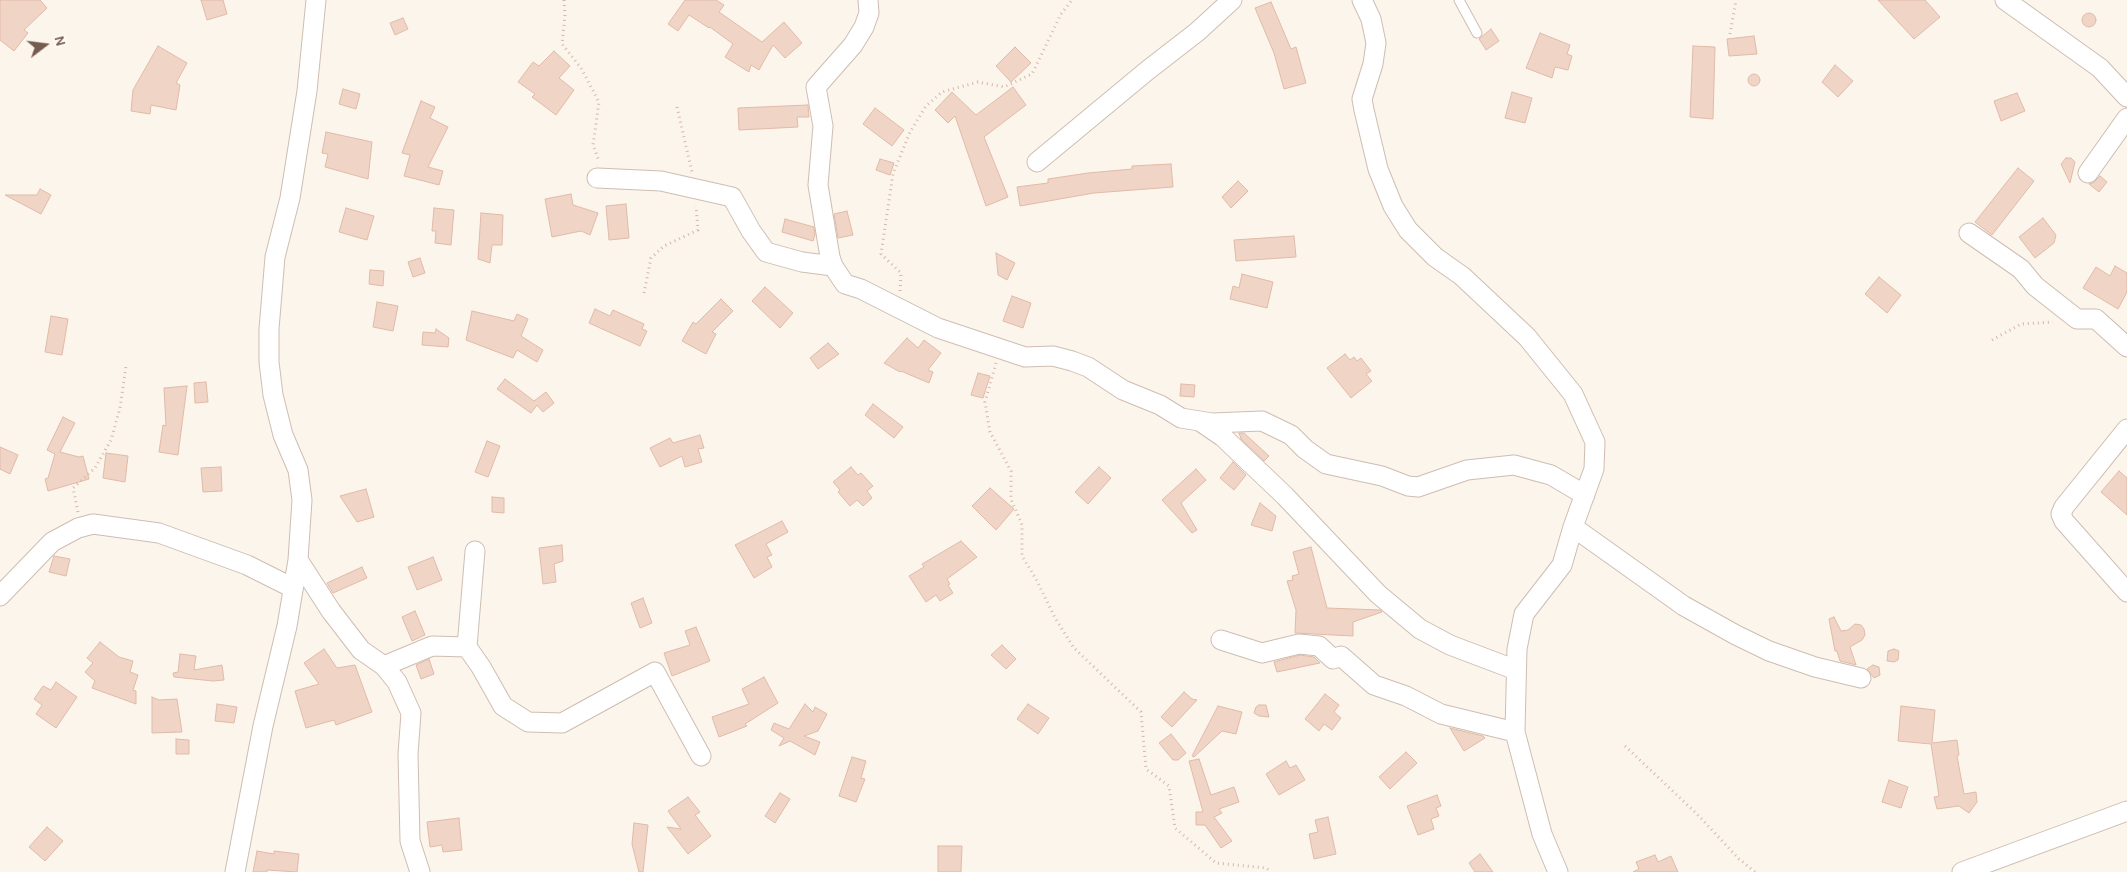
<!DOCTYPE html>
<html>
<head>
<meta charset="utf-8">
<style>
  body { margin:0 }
  #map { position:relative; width:2127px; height:872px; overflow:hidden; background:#fcf5ec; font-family:Karla,sans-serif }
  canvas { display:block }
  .north { position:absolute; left:20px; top:20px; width:50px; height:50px; -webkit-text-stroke:4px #fef9f3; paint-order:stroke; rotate:75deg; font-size:14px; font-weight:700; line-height:20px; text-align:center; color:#765c50 }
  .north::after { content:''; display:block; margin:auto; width:18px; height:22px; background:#765c50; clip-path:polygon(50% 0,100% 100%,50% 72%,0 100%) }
</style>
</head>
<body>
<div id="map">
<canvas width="2127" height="872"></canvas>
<div class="north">N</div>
</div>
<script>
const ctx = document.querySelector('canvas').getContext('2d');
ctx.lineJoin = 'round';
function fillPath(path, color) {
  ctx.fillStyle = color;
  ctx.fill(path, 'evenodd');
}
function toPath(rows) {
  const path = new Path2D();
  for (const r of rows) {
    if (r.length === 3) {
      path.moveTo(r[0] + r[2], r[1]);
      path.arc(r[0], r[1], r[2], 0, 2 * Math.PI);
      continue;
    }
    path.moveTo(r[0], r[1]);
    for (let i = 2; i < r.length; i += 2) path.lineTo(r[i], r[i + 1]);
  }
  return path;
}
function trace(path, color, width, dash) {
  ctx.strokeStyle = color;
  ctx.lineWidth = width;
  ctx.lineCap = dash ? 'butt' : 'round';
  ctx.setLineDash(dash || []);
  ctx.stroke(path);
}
const building = toPath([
  [0,0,40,0,47,8,24,30,28,33,14,51,0,40,0,0],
  [201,0,223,0,227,14,207,20,201,0],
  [685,0,716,0,724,5,719,12,762,42,784,22,802,43,785,58,773,45,759,70,751,65,749,72,725,57,733,44,710,27,709,28,689,15,678,31,668,24,685,0],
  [1878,0,1925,0,1940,17,1914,39,1878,0],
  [1271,2,1291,49,1296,47,1306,83,1284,89,1274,53,1255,8,1271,2],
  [2089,20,7],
  [403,18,408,29,395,35,390,23,403,18],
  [1491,29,1499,41,1486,50,1479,39,1491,29],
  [1540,33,1570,45,1567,54,1572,56,1568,70,1555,67,1552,78,1526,68,1540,33],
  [1754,36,1757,54,1729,56,1727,39,1754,36],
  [158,46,187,63,176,83,180,85,176,110,151,105,150,114,131,111,133,90,158,46],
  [1693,46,1715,47,1713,119,1690,117,1693,46],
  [1015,47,1031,63,1011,82,996,66,1015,47],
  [554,51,570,66,559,78,574,90,556,115,532,97,535,94,518,82,533,62,539,66,554,51],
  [1835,65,1853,81,1838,97,1822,82,1835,65],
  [1754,80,6],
  [1013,87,1026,105,984,137,1008,197,986,206,955,116,948,123,935,110,952,92,976,115,1013,87],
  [343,89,360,94,356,109,339,104,343,89],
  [1512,92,1532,98,1525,123,1505,118,1512,92],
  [2017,93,2025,111,2001,121,1994,101,2017,93],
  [421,101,435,107,430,118,448,127,428,167,443,171,439,185,404,176,410,155,402,153,421,101],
  [808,105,809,117,797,117,798,127,739,130,738,108,808,105],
  [875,108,904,130,892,146,863,124,875,108],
  [326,132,372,142,368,179,325,167,328,154,322,153,326,132],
  [2066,158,2071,158,2075,162,2070,183,2061,164,2066,158],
  [880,159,894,163,890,175,876,170,880,159],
  [1171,164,1173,187,1094,193,1020,206,1017,187,1048,183,1048,179,1088,173,1132,169,1132,166,1171,164],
  [2018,168,2034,181,1992,235,1975,222,2018,168],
  [2100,176,2107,182,2099,192,2089,184,2093,183,2100,176],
  [1238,181,1248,191,1231,208,1222,197,1238,181],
  [40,189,51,195,41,214,5,195,37,195,40,189],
  [571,194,573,205,598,213,590,235,581,231,552,237,545,199,571,194],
  [626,204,629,238,609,240,606,206,626,204],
  [346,208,374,216,367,240,339,232,346,208],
  [434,208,454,210,451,245,435,243,436,231,432,231,434,208],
  [847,211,853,235,838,238,834,214,847,211],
  [481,213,503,215,502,245,492,245,490,263,478,259,481,213],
  [2043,218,2056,235,2054,243,2035,258,2019,237,2043,218],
  [785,219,814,227,815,235,813,241,782,232,785,219],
  [1294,236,1296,257,1236,261,1234,240,1294,236],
  [996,253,1015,263,1007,280,998,275,996,253],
  [420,258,425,273,413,277,408,262,420,258],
  [2115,266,2127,273,2127,292,2118,309,2083,288,2096,267,2110,276,2115,266],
  [370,270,384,271,383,286,369,284,370,270],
  [1242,274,1273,282,1267,308,1230,299,1233,286,1239,288,1242,274],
  [1879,277,1901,295,1887,313,1865,294,1879,277],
  [765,287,793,313,780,328,752,301,765,287],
  [1012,296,1031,303,1023,328,1003,321,1012,296],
  [721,299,733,311,712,332,716,334,706,354,682,341,693,322,696,324,721,299],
  [377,302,398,306,393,331,373,327,377,302],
  [595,309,610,316,613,310,644,324,642,329,647,331,640,346,589,323,595,309],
  [472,311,514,321,517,314,528,319,521,336,543,350,537,362,517,350,513,358,466,340,472,311],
  [51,316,68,319,62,355,45,352,51,316],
  [436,329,449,338,448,347,422,345,423,332,435,333,436,329],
  [907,338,918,348,924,340,941,353,928,370,933,372,929,383,901,371,900,372,884,363,907,338],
  [828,343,839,354,818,369,810,358,828,343],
  [1345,354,1350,360,1354,357,1357,361,1361,358,1371,371,1366,374,1372,381,1351,398,1327,368,1345,354],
  [978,373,990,376,983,398,971,395,978,373],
  [505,379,534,401,546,392,554,403,543,412,537,405,531,413,497,389,505,379],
  [206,382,208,402,195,403,194,383,206,382],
  [1181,384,1195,385,1194,397,1180,396,1181,384],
  [187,386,178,455,159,452,163,425,166,426,164,388,187,386],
  [873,404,903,427,894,438,865,415,873,404],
  [63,417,75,423,60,452,79,457,83,456,89,479,48,491,45,479,48,478,55,454,47,450,63,417],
  [1239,433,1244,433,1269,456,1264,461,1241,439,1239,433],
  [700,435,704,448,698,449,702,462,685,467,682,456,660,467,650,448,670,438,673,443,700,435],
  [487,441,500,446,488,477,475,472,487,441],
  [0,447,18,455,10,474,0,469,0,447],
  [106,453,128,456,125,482,103,478,106,453],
  [1233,462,1246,475,1234,490,1220,478,1233,462],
  [221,467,222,491,203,492,201,468,221,467],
  [851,467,858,475,861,473,873,486,867,491,872,498,863,506,857,500,850,506,838,492,840,490,833,482,851,467],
  [1099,467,1111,478,1088,504,1075,492,1099,467],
  [1196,469,1206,480,1181,503,1197,530,1192,533,1162,500,1196,469],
  [2119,471,2127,478,2127,515,2101,492,2119,471],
  [990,488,1014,509,996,530,972,506,990,488],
  [366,489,374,517,357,522,340,496,366,489],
  [492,497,504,498,504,513,492,512,492,497],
  [1260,503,1276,516,1272,531,1251,525,1260,503],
  [782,521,788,532,766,544,772,555,767,557,772,567,754,578,735,545,782,521],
  [961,541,977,557,947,579,950,584,948,585,953,593,940,601,936,595,926,602,909,576,924,567,922,564,961,541],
  [562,545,563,561,554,564,556,582,543,584,539,548,562,545],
  [1311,547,1327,608,1380,610,1382,612,1353,622,1353,636,1295,633,1296,610,1287,581,1293,580,1292,576,1299,574,1293,552,1311,547],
  [54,556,70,559,66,576,49,572,54,556],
  [433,557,442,580,417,590,408,567,433,557],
  [362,567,367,578,333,593,327,583,362,567],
  [643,598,652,623,640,628,631,603,643,598],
  [415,611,425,635,412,641,402,617,415,611],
  [1834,617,1841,631,1848,630,1855,624,1861,625,1864,629,1865,635,1862,640,1850,647,1856,665,1840,661,1837,651,1835,651,1829,619,1834,617],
  [696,627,710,661,672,676,664,653,690,645,685,631,696,627],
  [100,642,119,657,133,661,130,672,138,675,133,690,136,691,136,704,92,688,95,681,85,672,93,663,87,658,100,642],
  [1002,645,1016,659,1006,669,991,655,1002,645],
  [324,649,337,668,355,665,372,712,336,725,334,720,306,728,295,691,319,684,304,663,324,649],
  [1894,649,1899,651,1898,660,1894,662,1887,661,1888,651,1894,649],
  [180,654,196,656,194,670,222,665,224,680,213,681,174,677,173,673,178,672,180,654],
  [1300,655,1314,657,1320,663,1277,672,1274,662,1300,655],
  [429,659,434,674,421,679,416,665,429,659],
  [1873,665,1879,667,1880,675,1874,678,1867,669,1873,665],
  [764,677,778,703,745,724,747,726,719,737,712,717,749,704,742,689,764,677],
  [56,682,77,697,56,728,36,714,42,705,34,699,43,686,51,690,56,682],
  [1184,692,1192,699,1197,700,1172,727,1161,717,1184,692],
  [1325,694,1339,705,1334,712,1341,718,1332,730,1324,724,1319,731,1305,719,1325,694],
  [152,697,159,700,177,699,182,732,152,733,152,697],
  [217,704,237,707,234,723,215,721,217,704],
  [805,704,813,712,815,707,827,714,818,731,804,736,820,742,815,755,790,741,779,746,784,738,771,730,774,723,789,729,805,704],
  [1028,704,1049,718,1038,734,1017,719,1028,704],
  [1259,705,1266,705,1269,717,1259,716,1254,713,1256,707,1259,705],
  [1218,706,1242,712,1236,734,1222,731,1194,757,1192,756,1218,706],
  [1901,706,1935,710,1932,743,1957,740,1959,755,1957,756,1964,794,1976,792,1977,802,1969,813,1959,806,1937,809,1934,797,1939,796,1931,744,1898,741,1901,706],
  [1450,728,1483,736,1485,738,1464,751,1450,728],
  [1171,734,1186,753,1178,760,1173,760,1159,743,1171,734],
  [176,739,189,740,189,754,176,754,176,739],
  [1406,752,1417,763,1390,789,1379,777,1406,752],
  [852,757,866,761,861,778,865,779,856,802,839,796,852,757],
  [1199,759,1211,795,1234,787,1239,802,1219,809,1222,813,1214,817,1232,841,1221,848,1205,825,1196,825,1196,812,1203,812,1189,761,1199,759],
  [1286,761,1290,768,1296,765,1305,780,1279,795,1266,774,1286,761],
  [1889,780,1908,787,1901,808,1882,802,1889,780],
  [780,793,790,799,775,823,765,816,780,793],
  [1437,795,1441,806,1436,808,1439,816,1431,819,1434,829,1418,835,1407,806,1437,795],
  [688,797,700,812,695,815,711,836,688,854,667,827,681,829,668,811,688,797],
  [1328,817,1336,854,1314,859,1309,834,1318,832,1315,820,1328,817],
  [459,818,462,850,443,852,442,845,430,847,427,822,459,818],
  [634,823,648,825,643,872,639,872,632,844,634,823],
  [47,827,63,841,45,861,29,847,47,827],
  [938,846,962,846,961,872,938,872,938,846],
  [257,851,274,854,274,851,299,854,297,872,267,870,267,872,253,872,257,851],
  [1480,854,1493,872,1475,872,1469,863,1480,854],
  [1655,855,1658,862,1671,856,1678,872,1633,872,1639,869,1636,862,1655,855]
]);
fillPath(building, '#f0d4c5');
trace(building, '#e1baa7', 1);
const service = toPath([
  [1459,0,1477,33]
]);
const minor = toPath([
  [868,0,869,13,864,27,853,45,816,87,823,126,818,185,830,257,833,266,845,284,861,289,938,328,1025,357,1053,356,1072,361,1088,367,1123,390,1160,405,1181,418,1212,423,1262,421,1291,435,1305,449,1326,464,1382,476,1408,486,1418,487,1467,470,1514,465,1551,475,1585,495],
  [1362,0,1371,19,1376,43,1373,64,1362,99,1364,110,1378,169,1393,206,1408,230,1435,257,1462,276,1527,337,1573,394,1595,442,1594,469,1573,527,1562,565,1524,614,1517,649,1515,732,1542,834,1558,872],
  [2005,0,2100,68,2127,97],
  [1037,162,1148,70,1197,32,1232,0],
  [2088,173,2127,118],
  [597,178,661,181,732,197,751,231,766,252,802,262,833,266],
  [1969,233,2021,269,2035,286,2077,319,2096,319,2127,347],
  [1201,422,1223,437,1285,496,1378,594,1420,629,1450,645,1516,670],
  [2127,429,2064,507,2061,514,2064,521,2127,592],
  [1573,527,1684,606,1736,635,1769,651,1815,667,1861,678],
  [298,560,331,611,361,650,384,666,397,682,411,713,408,754,410,841,420,872],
  [0,596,52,542,78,528,93,524,159,533,247,565,293,588],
  [1221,640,1262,653,1299,644,1319,646,1333,659,1341,656,1374,685,1406,696,1441,714,1515,732],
  [467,647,475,551],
  [384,666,432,646,467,647,481,667,503,706,528,722,562,723,655,672,701,756],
  [235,872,263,726,287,626,298,560,302,500,298,470,283,435,273,395,269,362,269,329,275,257,290,198,307,91,316,0],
  [1962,872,2127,811]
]);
trace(service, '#cebdb2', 11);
trace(minor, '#cebdb2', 21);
trace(toPath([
  [564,0,565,16,562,44,581,68,599,102,593,145,599,161],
  [1730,34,1736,0],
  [677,107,692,172],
  [900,291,901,273,881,254,893,174,910,132,926,106,942,92,978,82,1004,87,1032,74,1061,14,1072,0],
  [644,293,651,258,664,246,698,230,696,206],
  [1992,340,2021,324,2053,322],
  [996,363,985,402,990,432,1011,471,1011,499,1022,525,1022,556,1036,579,1055,618,1074,648,1141,712,1146,769,1169,786,1175,828,1216,863,1266,868,1271,872],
  [78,512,73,488,95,468,111,440,120,408,126,366],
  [1625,746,1697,814,1739,859,1755,872]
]), '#d5b7a8', 3, [1, 4]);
trace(service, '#fff', 9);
trace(minor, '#fff', 19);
</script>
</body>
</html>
